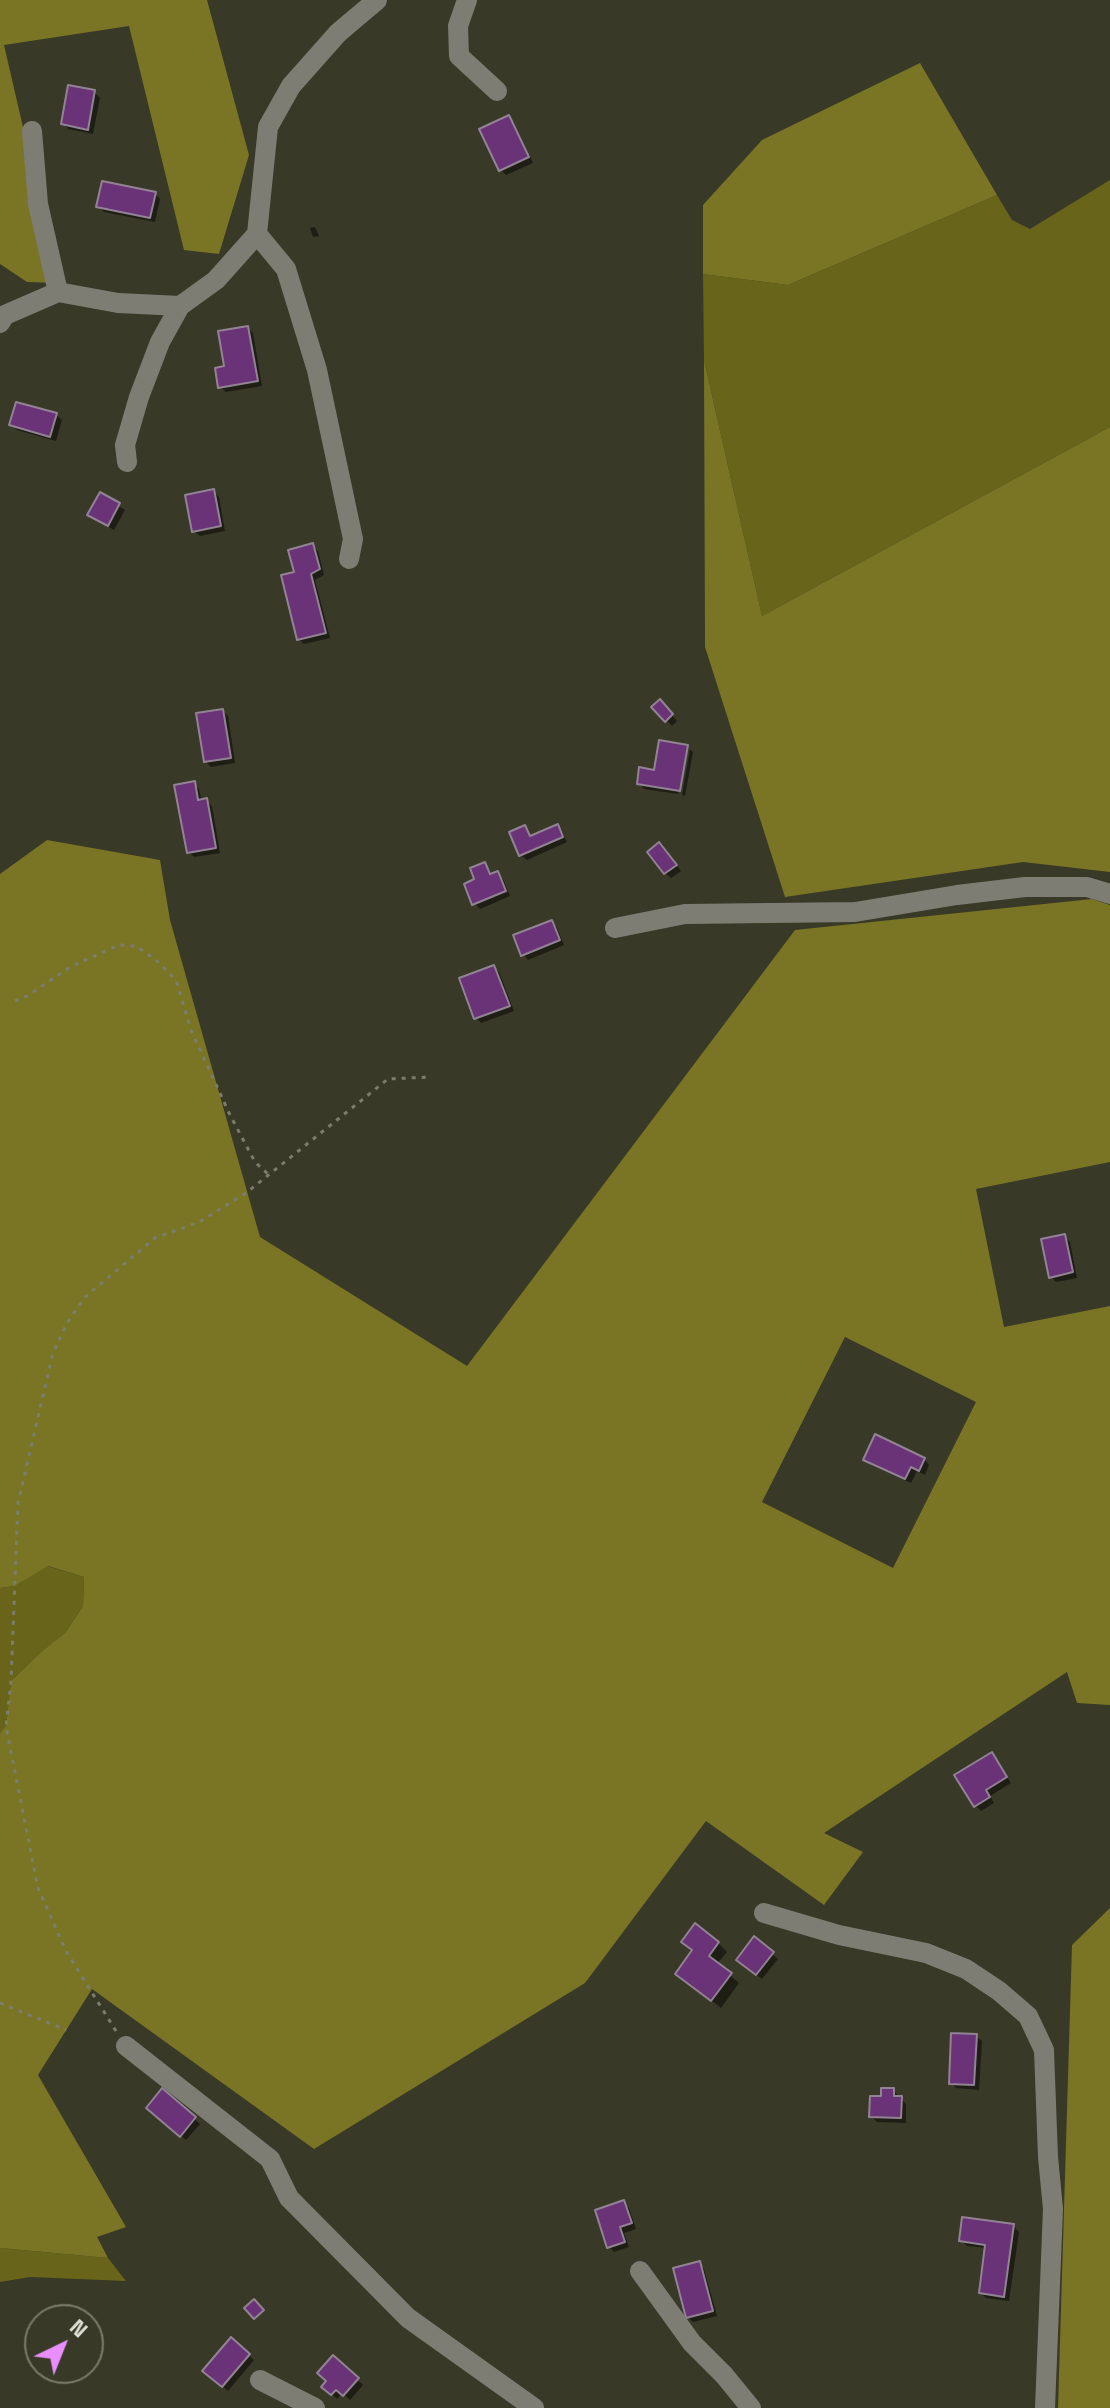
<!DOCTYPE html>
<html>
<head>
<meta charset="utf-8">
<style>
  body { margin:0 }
  #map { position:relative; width:1110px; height:2408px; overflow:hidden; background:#393927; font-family:"Space Grotesk",sans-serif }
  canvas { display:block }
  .north { position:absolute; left:24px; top:2304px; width:80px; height:80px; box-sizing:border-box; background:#393927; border:2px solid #7b7b6c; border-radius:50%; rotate:43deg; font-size:22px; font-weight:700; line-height:32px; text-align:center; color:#dfdfd4 }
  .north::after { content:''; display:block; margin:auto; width:28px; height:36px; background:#e98efe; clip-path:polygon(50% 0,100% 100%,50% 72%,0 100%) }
</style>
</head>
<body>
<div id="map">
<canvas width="1110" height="2408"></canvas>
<div class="north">N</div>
</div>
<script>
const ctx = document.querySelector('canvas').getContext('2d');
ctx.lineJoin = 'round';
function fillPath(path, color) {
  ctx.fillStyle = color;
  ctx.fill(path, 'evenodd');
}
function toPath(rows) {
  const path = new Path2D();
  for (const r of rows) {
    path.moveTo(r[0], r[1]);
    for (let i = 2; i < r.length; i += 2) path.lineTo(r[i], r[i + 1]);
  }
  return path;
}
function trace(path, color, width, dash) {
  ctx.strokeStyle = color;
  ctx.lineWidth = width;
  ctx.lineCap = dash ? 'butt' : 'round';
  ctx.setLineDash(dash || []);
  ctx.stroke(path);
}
fillPath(toPath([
  [1110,180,1110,427,762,616,704,360,703,274,788,285,997,195,1012,220,1030,229],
  [47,1566,84,1577,83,1606,65,1633,42,1651,11,1681,6,1727,0,1733,0,1588,15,1586],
  [0,2248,108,2258,126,2281,30,2277,0,2282]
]), '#686419');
fillPath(toPath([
  [0,0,207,0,249,155,219,254,184,250,129,26,4,45,59,283,27,282,0,264],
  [920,63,997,195,788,285,703,274,703,205,762,140],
  [704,360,762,616,1110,427,1110,872,1023,862,785,897,705,647],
  [47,840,160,860,170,920,260,1237,467,1366,795,930,1092,899,1110,905,1110,1162,976,1189,1004,1327,1110,1306,1110,1705,1077,1703,1067,1672,824,1833,863,1852,824,1905,706,1821,585,1983,314,2149,92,1989,38,2075,126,2227,97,2237,108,2258,0,2248,0,1733,6,1726,11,1681,42,1651,65,1633,83,1606,84,1577,48,1566,15,1586,0,1588,0,874],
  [845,1337,976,1402,893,1568,762,1502],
  [1110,1908,1110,2408,1058,2408,1072,1945]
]), '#797525');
fillPath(toPath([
  [94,92,100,98,93,134,68,129,63,123],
  [508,118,514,123,533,163,506,175,501,170],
  [155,194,160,199,155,222,104,212,98,206],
  [315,227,319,236,313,237,310,228],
  [248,328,253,333,262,386,226,392,220,387,227,368],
  [56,415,62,420,56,441,17,430,12,425],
  [213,491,219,497,225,531,200,536,194,531],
  [100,495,125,510,114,530,90,515],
  [312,546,318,551,324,575,315,580,330,638,304,644,299,639,296,573],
  [660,702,677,721,672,726,654,707],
  [223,711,228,716,235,763,211,767,206,762],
  [687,746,678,794,644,789,639,783],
  [690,749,693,752,685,796,682,795],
  [194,783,199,789,202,801,206,800,212,806,220,853,194,857,189,852],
  [558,826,567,842,527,860,521,855,525,827,533,837],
  [665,850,681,871,671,878,665,873],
  [485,864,493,875,497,873,503,879,510,896,480,909,474,903,477,880],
  [551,922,557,928,564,945,528,960,523,954],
  [494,967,499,972,514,1011,481,1023,476,1017],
  [1064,1236,1070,1242,1077,1278,1056,1282,1051,1277],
  [866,1459,924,1459,929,1465,925,1475,917,1471,911,1483,871,1465],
  [991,1754,1011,1783,990,1796,994,1803,981,1811,976,1806],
  [754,1939,778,1959,762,1979,744,1965],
  [718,1943,727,1952,717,1964,739,1983,721,2008,677,1974],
  [976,2036,982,2041,979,2090,956,2088,951,2083],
  [893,2090,906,2104,906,2123,877,2122,871,2116,883,2098],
  [162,2091,200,2124,186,2140,154,2113],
  [624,2203,629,2208,636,2229,624,2233,629,2247,614,2252,609,2246],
  [1013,2226,1019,2232,1009,2301,986,2298,981,2293,987,2248,967,2246,961,2240],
  [699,2263,704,2269,717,2316,693,2322,688,2317],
  [231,2340,254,2360,228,2391,210,2376],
  [334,2358,363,2385,350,2400,342,2393,337,2399,324,2387,329,2381]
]), '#0007');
const building = toPath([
  [68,85,95,90,88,130,61,124,68,85],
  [509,115,529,157,499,171,479,129,509,115],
  [102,181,156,192,150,218,96,207,102,181],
  [248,326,258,381,218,388,215,368,224,366,218,331,248,326],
  [16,402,57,413,50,437,9,425,16,402],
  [214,489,221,526,192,532,185,495,214,489],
  [100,492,120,503,108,526,87,515,100,492],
  [313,543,320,569,311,574,326,633,297,640,281,575,294,572,288,550,313,543],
  [660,699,673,714,665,722,651,707,660,699],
  [223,709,231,758,204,762,196,713,223,709],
  [659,740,688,745,680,791,637,784,639,767,654,770,659,740],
  [195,781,198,800,207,798,216,848,187,853,174,785,195,781],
  [558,824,563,837,519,856,509,832,525,825,530,836,558,824],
  [659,842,677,865,664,874,647,852,659,842],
  [485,862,490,874,498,871,506,891,472,905,464,884,474,879,470,868,485,862],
  [552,920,560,940,521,956,513,935,552,920],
  [494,965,510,1006,474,1019,459,978,494,965],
  [1065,1234,1073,1272,1049,1278,1041,1239,1065,1234],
  [875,1434,925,1458,919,1471,911,1467,905,1479,863,1460,875,1434],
  [992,1752,1007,1777,986,1790,990,1797,974,1807,954,1775,992,1752],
  [695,1923,719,1942,709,1956,732,1973,711,2001,675,1974,692,1950,681,1942,695,1923],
  [754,1936,774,1952,756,1975,736,1960,754,1936],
  [951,2033,977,2034,974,2085,949,2084,951,2033],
  [162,2088,196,2117,180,2137,146,2108,162,2088],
  [881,2088,894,2088,894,2096,902,2096,901,2118,869,2117,870,2096,881,2096,881,2088],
  [624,2200,632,2223,620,2227,625,2242,607,2248,595,2210,624,2200],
  [962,2217,1014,2224,1004,2297,979,2293,985,2245,959,2241,962,2217],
  [700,2261,713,2311,686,2318,673,2268,700,2261],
  [254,2299,264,2310,254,2319,244,2308,254,2299],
  [231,2337,250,2354,222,2387,202,2371,231,2337],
  [333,2355,359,2378,343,2396,336,2390,331,2395,321,2387,326,2381,317,2373,333,2355]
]);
fillPath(building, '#6a3277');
trace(building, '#918394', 2);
trace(toPath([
  [15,1001,27,996,72,966,119,945,136,946,155,959,176,980,191,1030,230,1115,255,1162,269,1175],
  [0,2003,66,2030],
  [116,2031,66,1951,38,1888,6,1727,11,1681,18,1503,53,1353,67,1323,85,1297,155,1238,199,1222,246,1193,388,1079,430,1077]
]), '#7d7d6e', 3, [4, 6]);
trace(toPath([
  [467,0,458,26,459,56,497,91],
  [32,131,38,204,58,292],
  [257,234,286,269,317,370,353,539,349,559],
  [0,323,5,315,58,292,118,303,180,306,216,280,257,234,268,127,291,86,338,33,377,0],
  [127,462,125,445,139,397,160,342,180,306],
  [615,928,685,914,855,912,957,895,1025,887,1087,887,1110,894],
  [764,1913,839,1935,926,1953,966,1969,999,1991,1028,2016,1044,2050,1048,2157,1053,2209,1045,2408],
  [126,2046,270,2159,289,2198,408,2318,534,2408],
  [640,2271,692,2343,724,2375,751,2408],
  [260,2380,315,2408]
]), '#7d7d74', 20);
</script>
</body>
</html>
